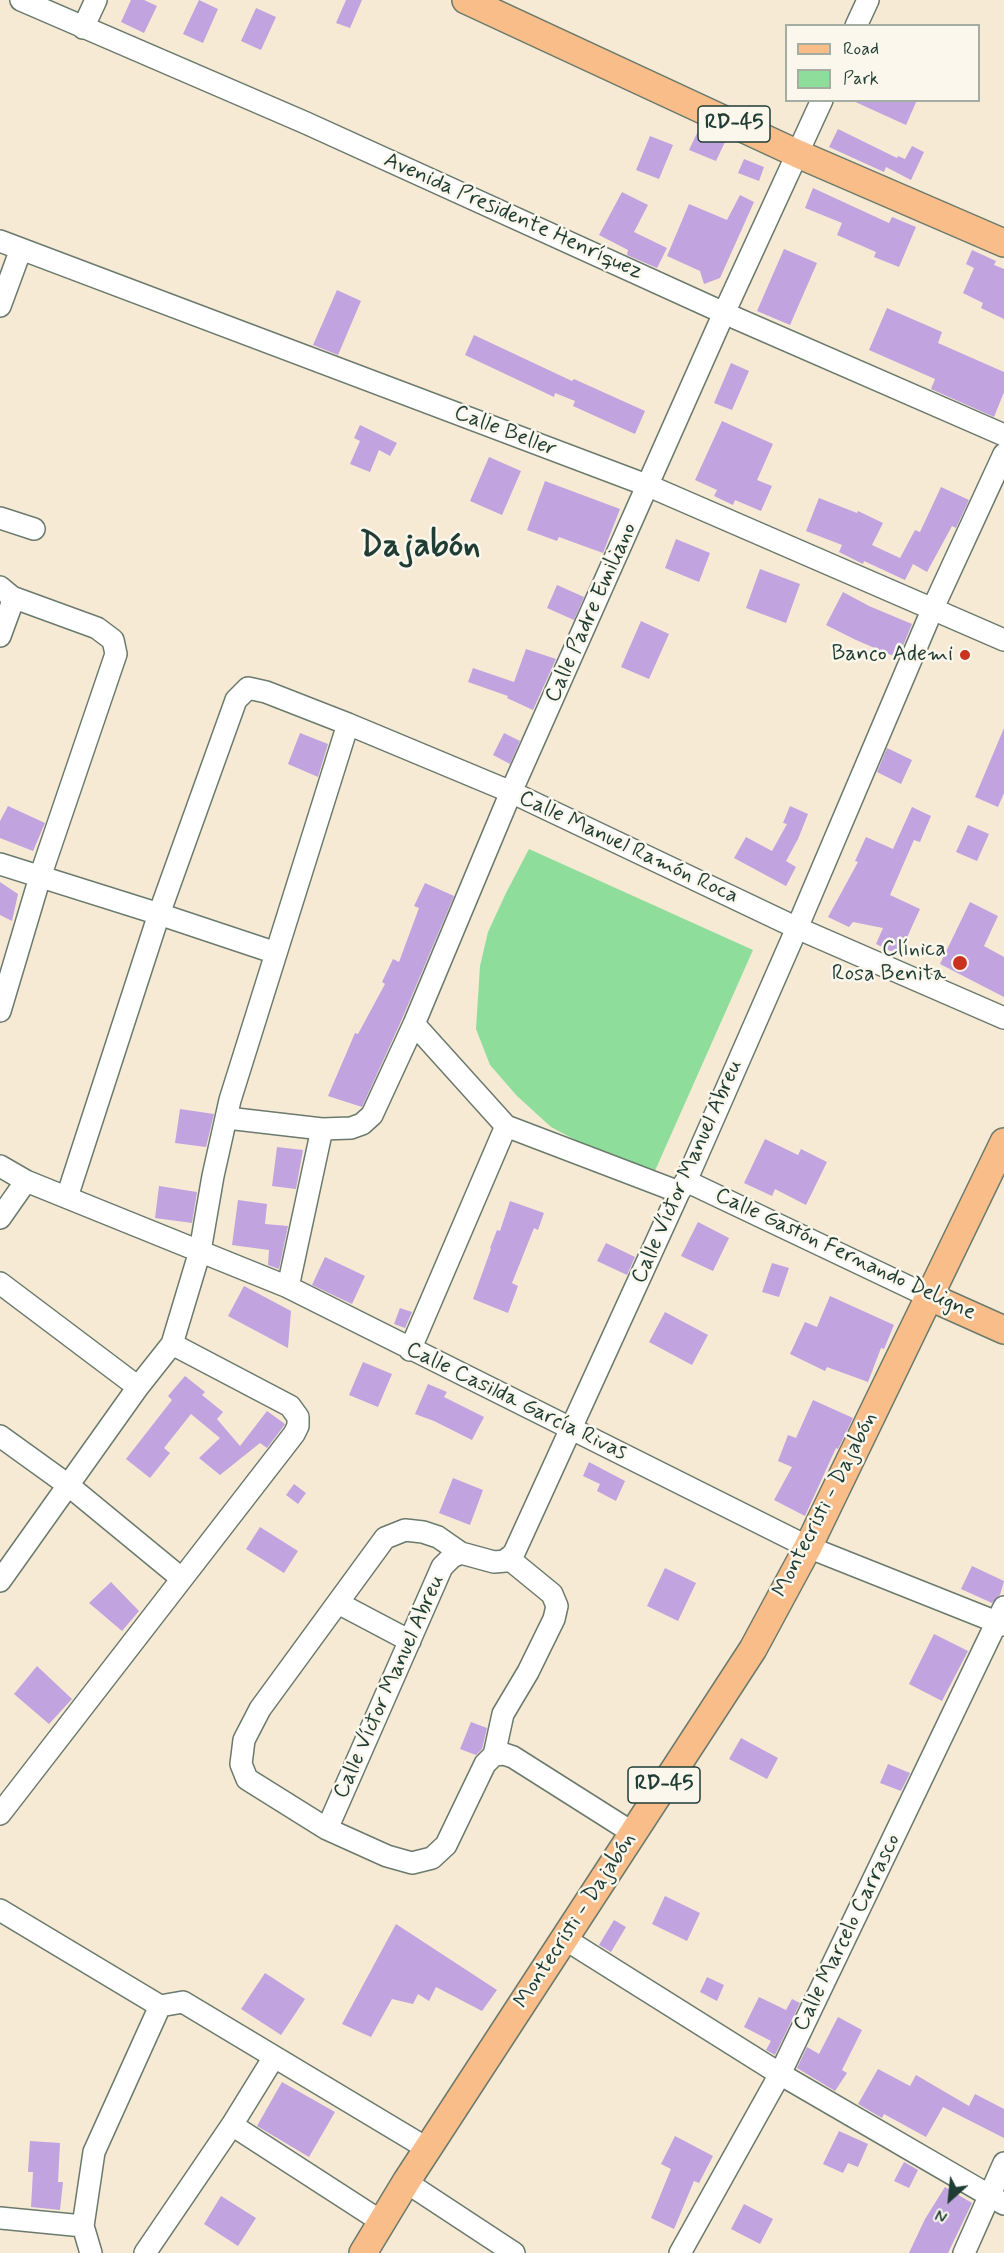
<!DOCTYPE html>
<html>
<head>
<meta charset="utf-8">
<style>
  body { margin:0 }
  #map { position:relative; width:1004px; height:2253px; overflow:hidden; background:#f6ead5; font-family:Mynerve,sans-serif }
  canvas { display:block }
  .legend { position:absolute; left:785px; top:24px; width:195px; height:78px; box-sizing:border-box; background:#fbf7ec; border:2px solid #a3ada2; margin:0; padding:8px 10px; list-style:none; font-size:18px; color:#1f3d34 }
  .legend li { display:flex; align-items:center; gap:12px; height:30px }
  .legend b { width:30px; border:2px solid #a3ada2 }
  .north { position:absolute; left:920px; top:2169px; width:60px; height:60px; -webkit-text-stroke:4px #fbf7ec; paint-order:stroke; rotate:207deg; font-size:16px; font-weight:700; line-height:24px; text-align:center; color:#1f3d34 }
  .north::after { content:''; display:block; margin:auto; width:21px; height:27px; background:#1f3d34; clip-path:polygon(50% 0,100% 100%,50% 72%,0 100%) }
</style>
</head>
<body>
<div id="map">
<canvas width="1004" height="2253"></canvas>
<ul class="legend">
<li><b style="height:8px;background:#f8bd88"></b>Road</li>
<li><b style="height:16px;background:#8fdd9b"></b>Park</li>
</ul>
<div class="north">N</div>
</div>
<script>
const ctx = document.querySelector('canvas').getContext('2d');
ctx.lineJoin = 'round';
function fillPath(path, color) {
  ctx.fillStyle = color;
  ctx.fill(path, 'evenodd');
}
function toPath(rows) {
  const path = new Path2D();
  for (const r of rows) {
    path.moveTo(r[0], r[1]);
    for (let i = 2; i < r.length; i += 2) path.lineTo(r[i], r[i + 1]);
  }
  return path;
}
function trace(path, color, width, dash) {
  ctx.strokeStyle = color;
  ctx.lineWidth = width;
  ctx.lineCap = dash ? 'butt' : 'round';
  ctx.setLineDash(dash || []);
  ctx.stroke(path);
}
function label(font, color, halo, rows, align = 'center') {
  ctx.font = font + ' Mynerve,sans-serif';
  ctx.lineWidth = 5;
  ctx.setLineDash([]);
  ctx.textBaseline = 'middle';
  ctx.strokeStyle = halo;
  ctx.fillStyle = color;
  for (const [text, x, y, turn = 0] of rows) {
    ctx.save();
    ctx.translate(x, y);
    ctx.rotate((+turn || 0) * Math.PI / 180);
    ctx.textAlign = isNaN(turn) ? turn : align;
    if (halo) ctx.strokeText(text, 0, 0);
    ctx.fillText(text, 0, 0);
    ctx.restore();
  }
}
fillPath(toPath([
  [529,849,753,950,654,1173,596,1151,551,1127,517,1096,490,1065,476,1029,480,966,488,932,506,893]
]), '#8fdd9b');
fillPath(toPath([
  [131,0,144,0,157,6,144,33,121,22],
  [199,0,218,9,203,43,183,34],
  [346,0,362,0,350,28,336,23],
  [256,8,276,17,261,50,241,41],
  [851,100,917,100,906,125],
  [699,129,725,142,716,161,689,150],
  [838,129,897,158,898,156,905,159,912,146,924,152,911,180,886,167,884,172,829,147],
  [650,136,673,145,659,179,636,170],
  [744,159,764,167,759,181,738,173],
  [813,188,889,223,892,217,916,227,899,267,874,257,876,252,837,235,842,223,805,208],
  [622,192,648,205,634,232,667,248,657,268,627,255,628,250,599,235],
  [740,195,754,202,720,278,704,284,700,271,667,256,689,204,727,220],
  [784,249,817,263,790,325,757,311],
  [972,250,996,261,994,265,1004,269,1004,319,981,308,983,303,963,293,974,268,966,264],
  [337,290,361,301,338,355,313,345],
  [887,308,942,332,938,343,1004,372,1004,392,994,417,931,389,935,379,869,350],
  [474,335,572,381,574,379,645,411,635,434,573,406,575,401,555,393,554,397,465,355],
  [731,363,749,371,732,410,714,403],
  [722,421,773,444,757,480,772,486,761,511,735,500,733,505,714,496,717,490,695,480],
  [360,425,397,443,390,456,379,450,370,472,350,464,360,441,354,438],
  [489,457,521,471,502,515,470,501],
  [545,481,620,509,603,553,559,537,557,541,527,530],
  [941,487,969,500,956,528,952,526,927,572,913,564,905,580,864,561,863,564,839,552,842,545,806,531,819,498,857,513,858,511,883,523,872,545,900,558,915,530,920,532],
  [676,539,710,553,699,582,665,568],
  [760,569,800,584,786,623,746,608],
  [557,585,584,597,574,620,547,608],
  [843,592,869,606,912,624,898,658,856,640,826,625],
  [641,621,669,634,649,679,621,667],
  [526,649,556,659,533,710,507,698,508,696,468,682,473,668,514,682],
  [1004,728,1004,793,998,807,975,797],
  [300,733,328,744,318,777,288,764],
  [504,733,520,741,510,764,493,755],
  [887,748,912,760,901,784,877,772],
  [8,806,45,823,33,851,0,838,0,821],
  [790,806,808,814,798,839,786,861,796,867,786,886,734,858,746,837,772,851,787,824,783,823],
  [912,807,931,816,920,842,914,840,890,895,920,909,899,955,876,944,883,928,853,922,849,927,828,917,858,862,855,861,866,837,893,849],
  [968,825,989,834,977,861,956,852],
  [0,882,18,894,12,921,0,915],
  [425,883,454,896,402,1019,362,1107,328,1096,355,1033,358,1034,385,984,382,982,393,959,399,962,419,908,414,906],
  [970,902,998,916,984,946,1004,957,1004,997,940,964],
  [180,1109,214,1114,206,1147,175,1143],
  [765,1139,798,1155,801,1149,827,1162,806,1205,775,1189,772,1196,744,1183],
  [277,1147,303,1150,296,1189,272,1186],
  [159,1186,197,1192,192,1223,155,1218],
  [238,1200,267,1204,265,1224,288,1226,279,1269,268,1265,269,1250,232,1245],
  [510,1201,544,1213,538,1230,534,1228,512,1283,518,1286,508,1313,473,1299,491,1249,490,1248,497,1230,500,1231],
  [698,1222,729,1238,713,1271,681,1256],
  [606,1243,635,1257,627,1275,597,1261],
  [325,1257,365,1276,352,1304,312,1285],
  [772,1263,789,1268,779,1297,762,1292],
  [244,1286,291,1311,288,1348,228,1316],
  [830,1296,894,1325,884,1349,881,1348,868,1382,827,1367,825,1371,790,1354,805,1322,817,1327],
  [400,1308,412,1312,405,1328,394,1324],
  [665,1312,708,1335,692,1365,649,1342],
  [363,1362,392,1374,378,1407,349,1395],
  [185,1376,205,1392,202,1395,223,1412,217,1419,240,1446,267,1411,285,1424,283,1427,267,1448,260,1443,220,1475,199,1458,220,1438,191,1414,164,1448,170,1453,150,1478,126,1459,172,1400,168,1396],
  [428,1384,447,1392,444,1397,484,1417,472,1440,434,1421,415,1414],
  [813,1400,853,1418,838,1449,836,1448,805,1516,774,1500,792,1467,778,1461,788,1435,796,1438],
  [589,1462,625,1481,616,1501,597,1491,600,1484,583,1476],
  [453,1478,483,1490,470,1525,439,1513],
  [294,1484,306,1493,298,1504,286,1495],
  [260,1527,298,1551,284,1573,246,1549],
  [972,1566,1004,1581,1000,1595,992,1603,961,1589],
  [665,1568,696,1583,678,1621,647,1606],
  [111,1582,139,1611,122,1631,89,1603],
  [934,1634,968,1651,942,1701,909,1684],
  [37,1666,72,1699,49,1724,14,1694],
  [471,1722,487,1728,482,1749,476,1755,460,1749],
  [741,1738,778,1758,767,1779,729,1759],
  [888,1764,910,1773,901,1791,880,1783],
  [665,1896,700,1913,687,1941,652,1924],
  [614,1920,626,1927,611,1952,599,1945],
  [396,1924,497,1990,482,2011,436,1987,429,2001,418,1994,413,2004,392,1999,371,2037,342,2024],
  [265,1973,305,1999,281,2035,241,2009],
  [707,1977,724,1985,717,2001,700,1992],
  [759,1997,786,2010,792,1999,800,2003,775,2055,766,2050,771,2041,744,2027],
  [838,2017,862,2030,842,2070,847,2073,835,2091,797,2068,807,2047,819,2054],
  [878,2069,910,2086,916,2075,969,2106,975,2094,1004,2109,1004,2138,943,2107,926,2137,884,2114,882,2118,858,2104],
  [282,2082,335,2112,309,2157,257,2126],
  [839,2131,868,2144,858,2167,848,2163,843,2173,823,2164],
  [675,2136,713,2156,699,2183,694,2181,674,2229,651,2218,671,2169,661,2164],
  [30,2141,60,2143,58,2182,63,2182,60,2210,31,2207,33,2172,28,2172],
  [904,2162,918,2170,909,2188,894,2181],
  [945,2187,972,2203,948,2253,909,2253,925,2219],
  [221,2196,256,2218,238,2246,204,2224],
  [744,2204,773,2219,760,2244,731,2229]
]), '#c0a3df');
const minor = toPath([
  [21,0,306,123,724,313,1004,435],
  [856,26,868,0],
  [83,28,96,0],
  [0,241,649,486,1004,640],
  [0,306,21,249],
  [0,518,34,529],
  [0,587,12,597,97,628,113,640,116,654,40,877,0,1011],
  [0,636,11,606,12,597],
  [0,864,159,914,276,953],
  [414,1024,506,1126,679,1192],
  [227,1118,322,1129,351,1128,362,1124,372,1115,414,1024,511,792,724,313,822,100],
  [0,1166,26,1181,288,1287,808,1547,1004,1625],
  [686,1181,928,1296],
  [67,1197,159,914,236,700,248,688,266,692,348,724,511,792,797,928,1004,1018],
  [0,1218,26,1181],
  [0,1283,138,1387],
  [288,1287,322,1129],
  [410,1350,506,1126],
  [0,1436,68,1485,181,1578],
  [461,1553,438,1537,423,1532,405,1530,385,1538,260,1709,244,1740,241,1764,247,1779,327,1829,387,1856,412,1863,432,1858,446,1845,485,1764,494,1755,504,1754,513,1757,633,1833],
  [0,1581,138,1387,172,1344,200,1251,213,1176,230,1100,348,724],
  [338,1603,410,1641],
  [494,1755,503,1714,528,1672,554,1619,557,1606,552,1594,508,1558],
  [0,1814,294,1434,298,1426,298,1417,290,1406,172,1344],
  [327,1829,442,1567,452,1557,461,1553,494,1562,506,1561,514,1553,679,1192,686,1181,797,928,933,608,1004,454],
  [0,1910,160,2006,183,2002,428,2149],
  [565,1939,780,2074,1004,2204],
  [232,2125,382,2222],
  [406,2182,514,2253],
  [0,2218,83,2226],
  [91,2253,83,2226,94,2152,160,2006],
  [145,2253,232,2125,274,2057],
  [680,2253,780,2074,1004,1607],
  [964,2253,1004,2163]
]);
const major = toPath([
  [466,0,798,154,1004,243],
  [928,1296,1004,1330],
  [363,2253,406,2182,753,1649,808,1547,1004,1142]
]);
trace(minor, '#6a7a6c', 24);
trace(major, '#6a7a6c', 30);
trace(minor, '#fff', 21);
trace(major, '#f8bd88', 27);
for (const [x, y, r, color] of [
  [965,655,6,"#c8321e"],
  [960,963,8,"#c8321e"]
]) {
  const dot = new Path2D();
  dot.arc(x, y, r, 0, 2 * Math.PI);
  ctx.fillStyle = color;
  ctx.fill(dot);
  trace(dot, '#fbf7ec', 2);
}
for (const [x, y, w] of [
  [734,124,72],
  [664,1785,72]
]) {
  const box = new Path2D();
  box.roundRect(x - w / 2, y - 18, w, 36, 4.5);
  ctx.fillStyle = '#fbf7ec';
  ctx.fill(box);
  trace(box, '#1f3d34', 1.5);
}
label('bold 21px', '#1f3d34', null, [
  ["RD-45",734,124],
  ["RD-45",664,1785]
]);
label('22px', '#1f3d34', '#fbf7ec', [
  ["Avenida Presidente Henríquez",513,217,24],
  ["Calle Beller",505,432,21],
  ["Calle Padre Emiliano",592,613,-66],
  ["Calle Manuel Ramón Roca",628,848,25],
  ["Calle Víctor Manuel Abreu",688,1172,-66],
  ["Calle Gastón Fernando Deligne",845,1255,25],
  ["Calle Casilda García Rivas",516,1402,26],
  ["Montecristi - Dajabón",826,1505,-63],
  ["Calle Víctor Manuel Abreu",390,1687,-66],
  ["Montecristi - Dajabón",576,1921,-57],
  ["Calle Marcelo Carrasco",848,1933,-64]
]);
label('22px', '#1f3d34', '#fbf7ec', [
  ["Banco Ademi",953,655],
  ["Clínica",946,950],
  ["Rosa Benita",946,975]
], 'right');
label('bold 34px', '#1f3d34', '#fbf7ec', [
  ["Dajabón",420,548]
]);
</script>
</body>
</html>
